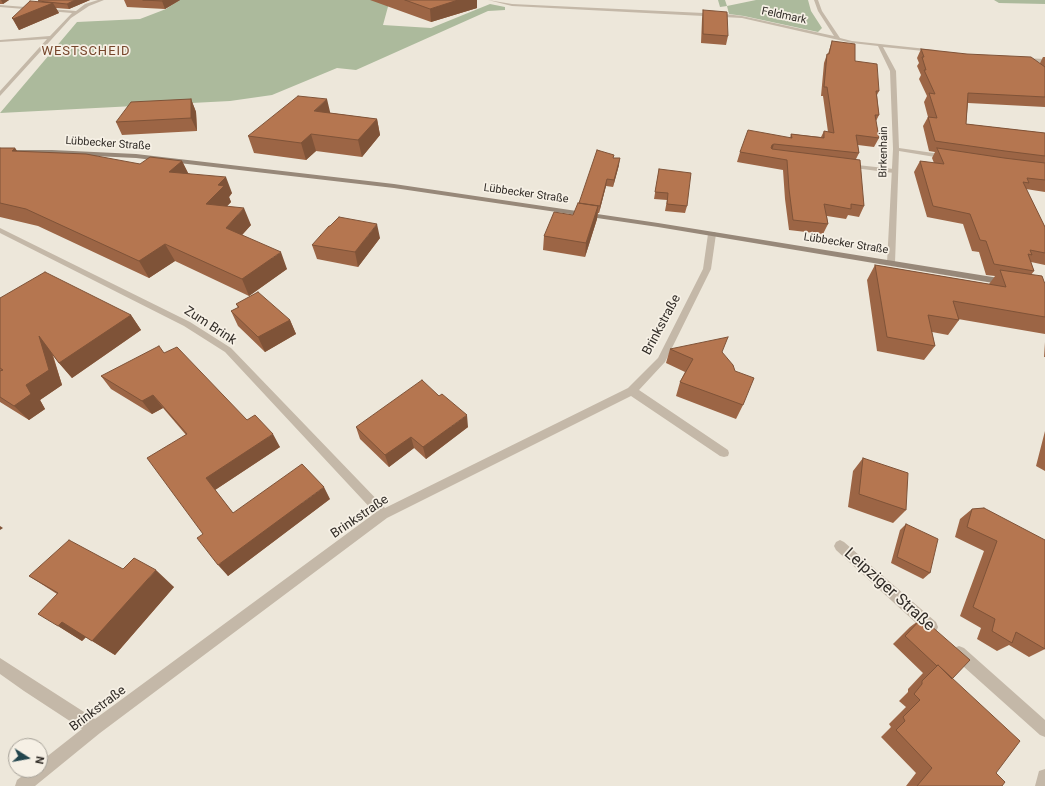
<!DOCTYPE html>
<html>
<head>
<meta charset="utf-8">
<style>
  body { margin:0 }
  #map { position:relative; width:1045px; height:786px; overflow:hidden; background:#ede7da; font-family:Roboto,sans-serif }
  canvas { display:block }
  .north { position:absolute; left:8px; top:738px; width:40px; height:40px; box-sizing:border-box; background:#f6f0e5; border:1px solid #a7a299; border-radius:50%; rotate:101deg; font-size:11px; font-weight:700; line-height:16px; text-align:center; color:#312c27 }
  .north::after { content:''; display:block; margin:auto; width:14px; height:18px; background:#22454d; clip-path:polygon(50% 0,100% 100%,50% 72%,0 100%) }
</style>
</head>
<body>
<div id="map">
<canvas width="1045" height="786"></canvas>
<div class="north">N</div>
</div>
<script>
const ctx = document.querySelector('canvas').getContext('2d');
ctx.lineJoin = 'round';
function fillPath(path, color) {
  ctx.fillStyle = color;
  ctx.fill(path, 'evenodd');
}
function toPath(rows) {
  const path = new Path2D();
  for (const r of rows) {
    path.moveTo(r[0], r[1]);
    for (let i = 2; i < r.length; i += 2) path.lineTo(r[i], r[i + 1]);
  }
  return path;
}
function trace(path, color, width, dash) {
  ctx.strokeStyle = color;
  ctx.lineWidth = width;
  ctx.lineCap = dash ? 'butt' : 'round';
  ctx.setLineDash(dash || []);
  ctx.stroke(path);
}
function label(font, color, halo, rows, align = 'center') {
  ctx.font = font + ' Roboto,sans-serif';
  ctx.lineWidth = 3.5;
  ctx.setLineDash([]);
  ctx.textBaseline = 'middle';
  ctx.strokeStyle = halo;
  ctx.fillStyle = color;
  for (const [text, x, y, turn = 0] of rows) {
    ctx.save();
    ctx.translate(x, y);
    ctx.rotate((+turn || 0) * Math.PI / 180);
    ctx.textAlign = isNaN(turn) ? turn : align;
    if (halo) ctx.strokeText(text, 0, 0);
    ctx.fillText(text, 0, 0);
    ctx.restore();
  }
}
fillPath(toPath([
  [179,0,375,0,389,3,383,25,431,28,490,4,505,7,505,10,488,11,356,70,337,68,272,95,230,101,0,113,77,22,140,19,166,9],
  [718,0,725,0,727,6,756,0,808,0,811,11,822,28,818,32,744,16,729,14,727,6,720,7],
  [994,0,1045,0,1045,4,999,3]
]), '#acba9c');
fillPath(toPath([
  [848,164,894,169,897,171,894,173,846,167,845,166,848,164]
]), '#c4b8a8');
fillPath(toPath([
  [98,0,104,0,89,6,71,18,0,96,0,91,47,39,0,42,0,40,50,36,72,13,0,7,0,5,76,11,85,4,98,0],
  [488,0,512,4,725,14,742,16,834,36,818,11,814,0,818,0,822,11,840,38,852,41,936,50,934,52,883,47,896,71,899,148,947,155,950,157,947,159,899,151,895,263,891,265,888,265,887,263,893,149,890,71,878,46,852,43,742,18,512,6,488,0],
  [1023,58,1045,59,1045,63,1021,61,1020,60,1023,58],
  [0,228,190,322,231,348,385,508,628,388,658,358,703,269,708,234,712,232,715,232,716,234,711,269,665,362,639,390,728,450,729,453,728,456,724,457,720,456,631,396,387,518,100,733,35,786,15,786,17,780,30,770,40,770,40,762,82,729,24,691,0,674,0,658,95,719,375,513,225,352,184,326,0,233,0,228],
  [840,540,844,542,936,622,938,627,936,632,931,634,926,632,836,550,834,546,836,542,840,540],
  [959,646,964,648,1045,720,1045,737,1040,735,954,658,952,653,954,648,959,646],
  [1045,769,1045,786,1035,786,1039,771,1045,769]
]), '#c4b8a8');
fillPath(toPath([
  [0,150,52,150,136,154,394,184,658,223,1005,279,1009,282,1005,285,658,227,394,188,136,158,52,154,0,154,0,150]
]), '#978879');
fillPath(toPath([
  [0,0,9,0,3,4,0,4],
  [90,0,69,9,56,8,59,13,19,30,12,18,38,2],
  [124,0,180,0,165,9,127,7],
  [370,0,477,0,477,8,431,22],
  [703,10,728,36,726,45,701,43,702,19],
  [832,41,855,61,879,91,877,95,879,115,876,121,879,138,874,147,858,145,859,153,856,159,864,206,859,217,848,215,846,219,827,216,828,224,823,234,789,230,785,199,783,170,737,162,740,152,790,138,791,134,821,137,824,131,828,132,823,96,821,96,824,63,827,54,828,54],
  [921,49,1040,63,1043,57,1045,57,1045,107,968,103,966,124,1045,133,1045,192,1026,189,1045,227,1045,265,1031,262,1034,271,1031,275,1045,284,1045,334,958,319,959,320,948,335,932,332,935,346,924,360,877,351,867,280,875,265,989,284,995,276,986,275,979,252,972,251,963,224,927,217,914,172,920,161,934,163,932,158,935,152,929,151,923,126,928,117,924,102,927,96,919,79,921,75,917,66,919,63,917,58],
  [191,99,196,112,197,131,122,135,116,122],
  [331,113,377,119,380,135,362,157,316,151,306,160,254,153,248,136],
  [0,148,15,148,17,151,140,164,182,161,188,173,232,193,229,197,231,202,227,206,251,225,242,235,287,269,249,296,175,261,149,278,38,226,0,217],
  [614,158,619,165,613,187,606,186,599,213,598,213,597,219,585,257,543,250,544,236,573,215,579,203],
  [659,169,687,206,685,213,665,211,667,200,654,199],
  [380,238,358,267,317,259,312,245],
  [0,298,131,315,141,330,72,378,59,363,53,355,62,385,40,400,45,409,29,420,0,402],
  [236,304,290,320,296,334,265,352,238,326,231,311,238,308],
  [1045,342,1045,357,1044,357],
  [670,349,722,353,743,405,736,419,676,396,680,382,685,372,666,363],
  [164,353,280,447,215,490,233,513,330,499,228,576,203,534,186,435,163,408,152,414,111,389,101,376],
  [356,427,468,427,426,459,414,448,389,467,360,439],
  [1045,431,1045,471,1036,466],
  [863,458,906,510,893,523,848,507,853,471],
  [984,508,1045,649,1029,657,1009,645,997,651,977,639,981,628,960,616,984,551,955,537,960,519,972,509],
  [906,524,930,573,923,579,891,563,900,530],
  [123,569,174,587,115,655,86,637,82,641,58,626,57,594,29,576],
  [922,618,952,679,1002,786,906,786,916,773,881,737,891,727,889,724,906,707,899,701,908,692,908,689,923,673,893,644,910,627]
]), '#9c6545');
fillPath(toPath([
  [1,0,9,0,3,4],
  [75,0,90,0,69,9,67,4],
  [164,0,180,0,165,9,162,1],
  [458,0,477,0,477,8,431,22,430,9],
  [53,3,59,13,19,30,13,19],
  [191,99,196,112,197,131,191,118],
  [327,99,331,116,314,111],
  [377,119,380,135,362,157,358,140],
  [311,134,316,151,306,160,301,143],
  [774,144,771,154,768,155,772,145],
  [15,148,26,164,12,151],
  [620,158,619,165,613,187,614,180],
  [182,161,190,177,169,172],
  [226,177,232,193,229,197,231,202,213,221,206,204,218,185],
  [607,179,606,186,599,213,600,206],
  [598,206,597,219,585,257,586,243],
  [244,208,251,225,233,245,226,228],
  [377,224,380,238,358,267,355,252],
  [165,244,175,261,149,278,139,261],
  [281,252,287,269,249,296,242,279],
  [131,315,141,330,72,378,59,363],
  [290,320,296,334,265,352,258,337],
  [39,336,51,351,62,385,40,400,45,409,29,420,14,406,26,385],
  [153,395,163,408,152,414,142,401],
  [467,415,468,427,426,459,423,447],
  [273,434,280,447,215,490,206,478],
  [411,437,414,448,389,467,385,455],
  [324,487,330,499,228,576,218,565],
  [0,526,3,528,0,530],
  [156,570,174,587,115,655,92,641],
  [62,622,86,637,82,641,58,626]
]), '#7f5338');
const building = toPath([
  [40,0,75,0,67,4,38,1,40,0],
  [143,0,164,0,162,1,143,0],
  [405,0,458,0,430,9,405,0],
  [30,1,53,3,13,19,12,18,30,1],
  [703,10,727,12,728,36,703,34,703,10],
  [832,41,855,44,855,61,877,64,879,91,876,91,879,115,875,115,879,138,856,135,859,153,774,144,772,145,771,148,772,149,860,160,864,206,851,204,851,209,824,204,828,224,793,220,789,189,787,160,740,152,748,130,792,138,791,134,824,138,824,131,834,133,827,87,824,87,827,54,829,54,832,41],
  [921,49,967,54,1031,57,1045,67,1045,97,968,93,966,124,1045,133,1045,156,1005,151,935,141,928,117,937,118,929,93,935,94,924,70,926,70,922,57,924,57,921,49],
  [298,96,327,99,314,111,377,119,358,140,311,134,301,143,248,136,298,96],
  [191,99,191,118,116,122,131,102,191,99],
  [0,148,15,148,12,151,86,154,140,164,150,157,182,161,169,172,226,177,218,185,224,186,206,204,244,208,226,228,281,252,242,279,165,244,139,261,26,209,0,203,0,148],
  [937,148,1004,158,1045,163,1045,180,1027,178,1029,183,1023,182,1045,227,1045,253,1030,250,1032,255,1028,254,1034,271,994,264,986,241,980,240,970,214,933,206,920,161,944,164,937,148],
  [597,150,614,155,613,158,620,158,614,180,607,179,600,206,579,203,597,150],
  [659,169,691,173,687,206,667,204,668,193,655,192,659,169],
  [578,203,598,206,586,243,544,236,554,212,573,215,578,203],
  [339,217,377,224,355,252,312,245,329,226,330,226,339,217],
  [875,265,1006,287,1000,270,1042,276,1045,284,1045,317,953,301,959,320,928,315,935,346,887,337,875,265],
  [45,272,131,315,59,363,39,336,49,370,26,385,31,394,14,406,0,397,0,371,3,370,0,368,0,298,45,272],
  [258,292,290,320,258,337,231,311,239,307,236,304,258,292],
  [728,337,722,352,733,365,735,371,754,378,743,405,680,382,693,359,670,349,728,337],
  [159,346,164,353,177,347,247,420,255,415,273,434,206,478,233,513,302,464,324,487,218,565,197,538,203,534,147,458,187,434,153,395,142,401,101,376,159,346],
  [422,380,439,396,442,394,467,415,423,447,411,437,385,455,356,427,422,380],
  [863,458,908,473,906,510,859,494,863,458],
  [984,508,1045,540,1045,649,1016,632,1012,643,992,631,995,619,973,607,997,541,967,527,972,509,984,508],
  [906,524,938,539,930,573,897,557,906,524],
  [69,540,123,569,134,558,156,570,92,641,62,622,58,626,38,614,58,593,29,576,69,540],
  [922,618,970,660,952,679,938,665,937,666,905,636,922,618],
  [938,665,1020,741,996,773,1005,782,1002,786,917,786,932,768,896,730,905,721,903,717,920,700,914,694,922,684,922,681,938,665]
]);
fillPath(building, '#b57650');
trace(building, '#7f5338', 1);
label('11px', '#312c27', '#f6f0e5', [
  ["Feldmark",784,16,12],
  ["Lübbecker Straße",108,144,4],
  ["Birkenhain",884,152,-89],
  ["Lübbecker Straße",526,194,8],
  ["Lübbecker Straße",846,244,9]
]);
ctx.letterSpacing = '1px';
label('13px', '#76462b', '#f6f0e5', [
  ["WESTSCHEID",86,52]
]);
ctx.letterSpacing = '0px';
label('13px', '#312c27', '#f6f0e5', [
  ["Brinkstraße",662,325,-62],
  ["Zum Brink",210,326,33],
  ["Brinkstraße",360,517,-34],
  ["Brinkstraße",98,709,-37]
]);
label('16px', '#312c27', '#f6f0e5', [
  ["Leipziger Straße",889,590,42]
]);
</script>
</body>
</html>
